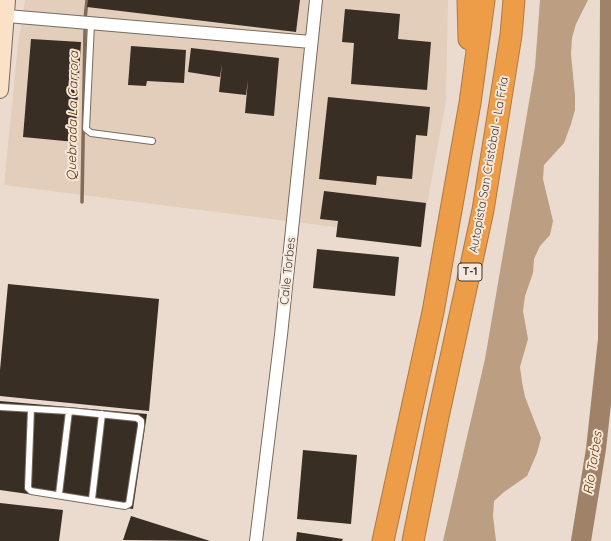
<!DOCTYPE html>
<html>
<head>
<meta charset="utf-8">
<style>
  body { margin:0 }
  canvas { display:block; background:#eadbce }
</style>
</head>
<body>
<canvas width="611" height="541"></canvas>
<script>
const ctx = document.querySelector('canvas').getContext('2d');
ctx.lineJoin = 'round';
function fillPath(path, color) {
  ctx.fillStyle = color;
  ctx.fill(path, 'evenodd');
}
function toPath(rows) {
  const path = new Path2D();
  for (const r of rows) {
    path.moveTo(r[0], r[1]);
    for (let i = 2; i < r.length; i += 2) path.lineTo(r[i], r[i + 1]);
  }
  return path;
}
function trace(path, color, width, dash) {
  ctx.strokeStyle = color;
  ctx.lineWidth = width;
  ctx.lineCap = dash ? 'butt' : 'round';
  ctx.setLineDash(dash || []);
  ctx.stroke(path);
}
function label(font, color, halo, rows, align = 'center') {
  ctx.font = font + ' Quicksand,sans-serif';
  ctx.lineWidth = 4;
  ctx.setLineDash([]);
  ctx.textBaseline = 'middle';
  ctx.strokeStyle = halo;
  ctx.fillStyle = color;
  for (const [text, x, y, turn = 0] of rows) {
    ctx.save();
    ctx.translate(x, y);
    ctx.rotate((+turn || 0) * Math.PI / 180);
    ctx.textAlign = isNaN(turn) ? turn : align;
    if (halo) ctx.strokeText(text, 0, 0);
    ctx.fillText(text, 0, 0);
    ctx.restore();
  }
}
fillPath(toPath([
  [25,0,448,0,446,100,421,238,4,185,18,45]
]), '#e3cebc');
fillPath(toPath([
  [540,0,588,0,576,24,572,38,571,54,575,96,575,110,571,124,564,143,544,165,543,179,553,221,550,235,540,246,534,259,533,273,525,296,523,311,528,339,520,367,522,382,525,397,541,438,537,453,527,476,504,492,494,501,493,516,496,541,443,541,485,359,535,67]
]), '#bc9e83');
trace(toPath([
  [85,19,87,0],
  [82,202,85,30],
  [604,378,611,379]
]), '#826c58', 3.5);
trace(toPath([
  [581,541,596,449,608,339,610,0]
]), '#9f8268', 20);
fillPath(toPath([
  [88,0,300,0,296,32,87,7],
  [345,9,400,14,398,39,431,42,427,90,351,84,354,43,342,42],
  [31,39,81,42,75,142,23,137],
  [131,46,186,50,184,83,147,81,146,86,128,85],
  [191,48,279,58,274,116,245,113,248,80,246,95,219,92,222,64,220,77,188,72],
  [328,97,430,107,427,136,416,135,412,179,377,176,376,185,319,179],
  [324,191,426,203,421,247,336,237,338,221,320,219],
  [317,249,399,257,395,296,313,288],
  [8,284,159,299,149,411,0,396,0,370],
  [0,401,147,414,133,509,0,490],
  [303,450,357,455,351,524,297,519],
  [0,503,63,510,59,541,0,541],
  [131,516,210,541,123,540],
  [297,532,343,539,342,541,296,541]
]), '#392e24');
const service = toPath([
  [91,24,86,129,91,133,152,141],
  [0,407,69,411,137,418,141,421,141,426,129,504,125,506,31,491,28,488,31,409],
  [59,494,69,411],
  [92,499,102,414]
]);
const minor = toPath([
  [7,16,311,42],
  [256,541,281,335,316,0]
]);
const secondary = toPath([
  [0,90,7,0]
]);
const motorway = toPath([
  [468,0,469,39],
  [383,541,433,312,470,103,484,0],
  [413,541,438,417,483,210,511,35,514,0]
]);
trace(service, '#776b5f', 8);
trace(minor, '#776b5f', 14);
trace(secondary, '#776b5f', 18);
trace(motorway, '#b07940', 23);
trace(service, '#fff', 6);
trace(minor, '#fff', 12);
trace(secondary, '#fae1c8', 16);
trace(motorway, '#ed9c47', 21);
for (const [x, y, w] of [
  [470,272,24]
]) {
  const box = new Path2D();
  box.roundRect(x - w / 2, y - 9, w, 18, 3);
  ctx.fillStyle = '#f7e8db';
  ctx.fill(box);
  trace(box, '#3f3934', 1);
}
label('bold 11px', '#3f3934', null, [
  ["T-1",470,272]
]);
label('12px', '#3f3934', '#f7e8db', [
  ["Autopista San Cristóbal - La Fría",489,165,-80],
  ["Calle Torbes",288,271,-84]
]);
label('italic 13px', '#5c3402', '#f7e8db', [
  ["Quebrada La Carrora",73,116,-89],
  ["Río Torbes",593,463,-81]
]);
</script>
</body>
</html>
